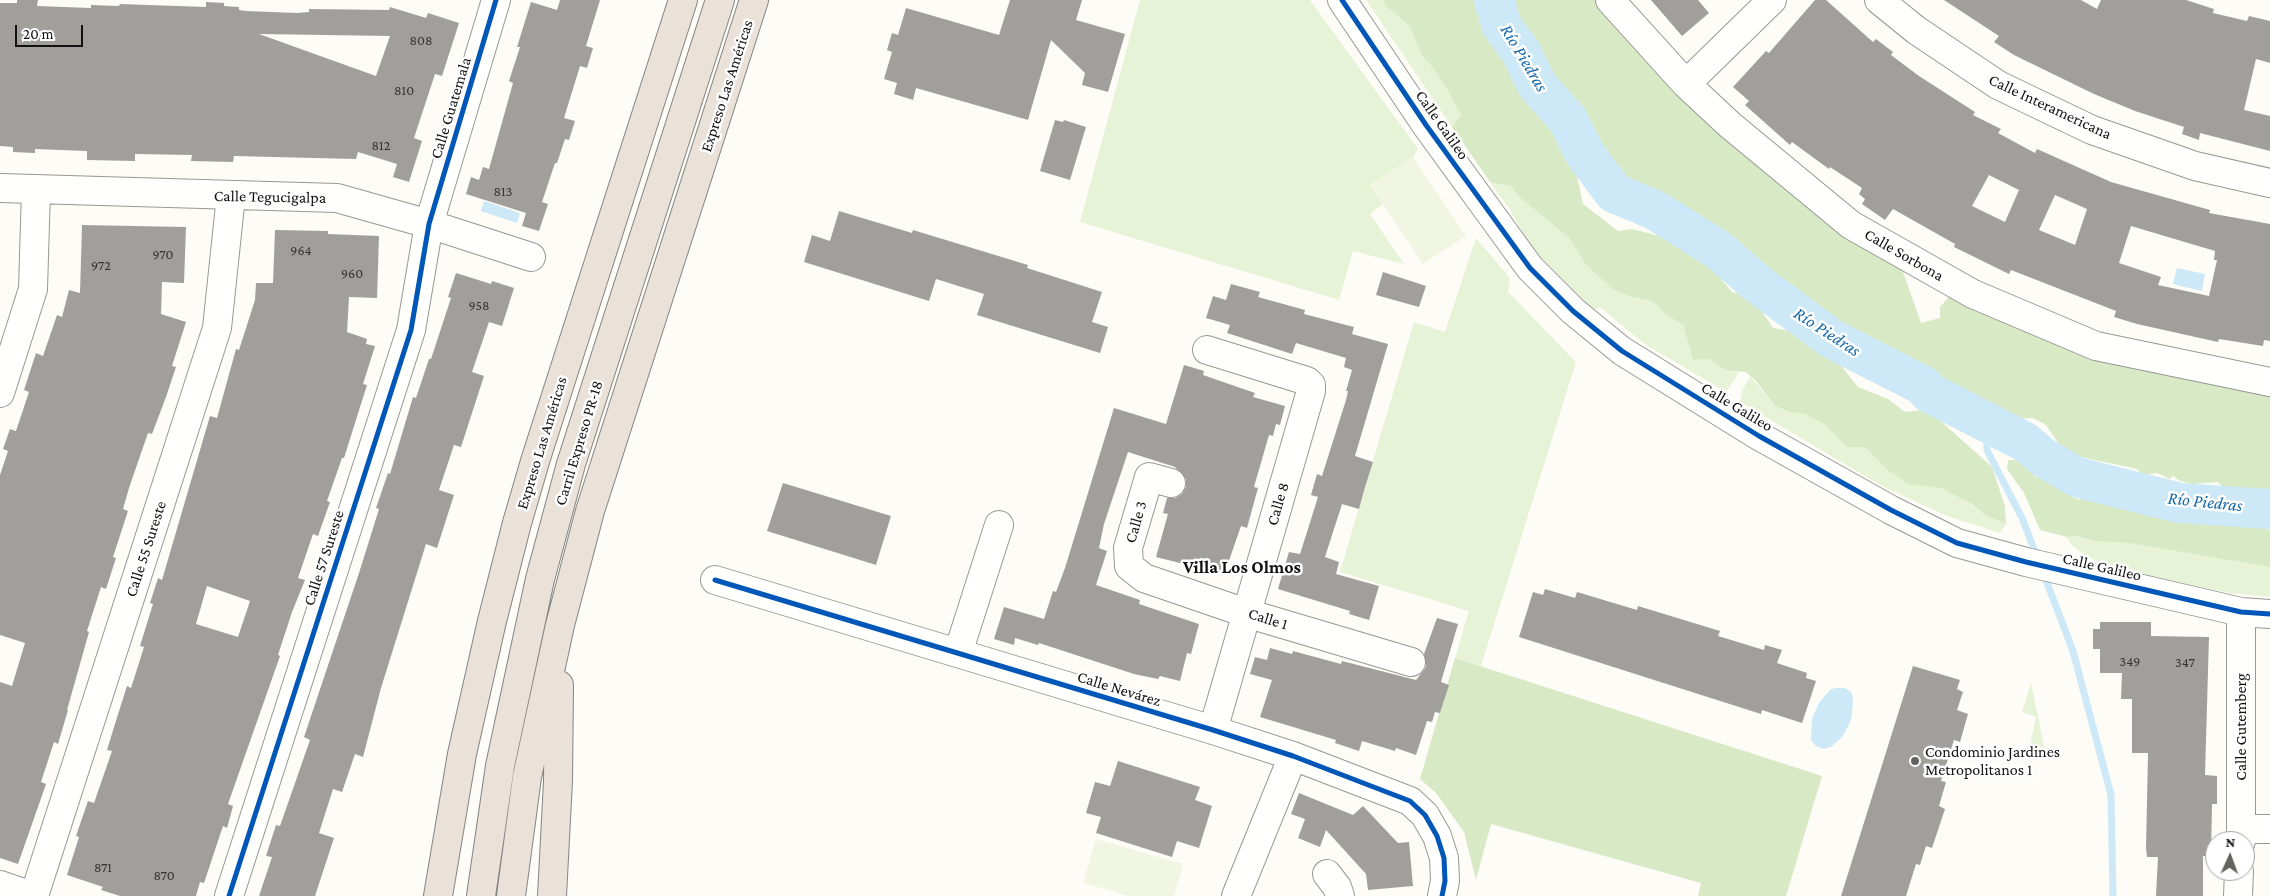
<!DOCTYPE html>
<html>
<head>
<meta charset="utf-8">
<style>
  body { margin:0 }
  #map { position:relative; width:2270px; height:896px; overflow:hidden; background:#fdfcf7; font-family:"Crimson Pro",serif }
  canvas { display:block }
  .north { position:absolute; left:2205px; top:831px; width:50px; height:50px; box-sizing:border-box; background:#fff; border:1px solid #a0a0a0; border-radius:50%; rotate:2deg; font-size:14px; font-weight:700; line-height:20px; text-align:center; color:#111 }
  .north::after { content:''; display:block; margin:auto; width:18px; height:22px; background:#646362; clip-path:polygon(50% 0,100% 100%,50% 72%,0 100%) }
  .scale { position:absolute; left:15px; top:25px; width:68px; height:22px; box-sizing:border-box; border:2px solid #111; border-top:0; padding-left:6px; font-size:15px; line-height:18px; white-space:nowrap; color:#111; -webkit-text-stroke:4px #fff; paint-order:stroke }
</style>
</head>
<body>
<div id="map">
<canvas width="2270" height="896"></canvas>
<div class="north">N</div>
<div class="scale">20 m</div>
</div>
<script>
const ctx = document.querySelector('canvas').getContext('2d');
ctx.lineJoin = 'round';
function fillPath(path, color) {
  ctx.fillStyle = color;
  ctx.fill(path, 'evenodd');
}
function toPath(rows) {
  const path = new Path2D();
  for (const r of rows) {
    path.moveTo(r[0], r[1]);
    for (let i = 2; i < r.length; i += 2) path.lineTo(r[i], r[i + 1]);
  }
  return path;
}
function trace(path, color, width, dash) {
  ctx.strokeStyle = color;
  ctx.lineWidth = width;
  ctx.lineCap = dash ? 'butt' : 'round';
  ctx.setLineDash(dash || []);
  ctx.stroke(path);
}
function label(font, color, halo, rows, align = 'center') {
  ctx.font = font + ' "Crimson Pro",serif';
  ctx.lineWidth = 5;
  ctx.setLineDash([]);
  ctx.textBaseline = 'middle';
  ctx.strokeStyle = halo;
  ctx.fillStyle = color;
  for (const [text, x, y, turn = 0] of rows) {
    ctx.save();
    ctx.translate(x, y);
    ctx.rotate((+turn || 0) * Math.PI / 180);
    ctx.textAlign = isNaN(turn) ? turn : align;
    if (halo) ctx.strokeText(text, 0, 0);
    ctx.fillText(text, 0, 0);
    ctx.restore();
  }
}
fillPath(toPath([
  [1140,0,1310,0,1418,149,1413,157,1370,185,1383,204,1370,214,1404,264,1353,251,1339,300,1080,222],
  [1366,0,1382,0,1387,7,1409,26,1423,57,1434,69,1462,115,1452,127],
  [1490,182,1511,186,1518,196,1569,238,1586,265,1613,289,1631,297,1652,301,1665,314,1683,325,1693,360,1709,359,1727,371,1739,373,1726,392,1643,343,1600,307,1593,310,1588,306,1531,247,1509,208],
  [1476,238,1510,278,1508,292,1576,362,1481,666,1455,658,1469,611,1340,572,1414,322,1445,332],
  [1750,376,1775,406,1789,412,1805,414,1824,424,1847,447,1865,447,1886,469,1907,483,1942,488,1955,494,1987,516,2006,524,2000,533,1947,516,1882,486,1740,402,1742,391],
  [2077,536,2093,541,2128,543,2270,567,2270,597,2229,593,2134,573,2087,557,2071,545,2067,537],
  [2031,683,2046,755,2029,751,2036,717,2022,712]
]), '#e7f3d7');
fillPath(toPath([
  [1382,0,1482,0,1485,31,1522,87,1566,144,1577,176,1583,204,1618,231,1632,229,1695,245,1716,265,1722,280,1732,292,1754,299,1773,328,1803,333,1817,341,1831,353,1858,387,1888,399,1905,412,1922,410,1934,415,1992,467,2005,506,2006,524,1987,516,1971,504,1942,488,1908,484,1886,469,1865,447,1847,447,1824,424,1805,414,1789,412,1775,406,1756,381,1746,372,1727,371,1709,359,1693,360,1683,325,1665,314,1652,301,1631,297,1613,289,1586,265,1569,238,1518,196,1511,186,1490,182,1452,127,1461,115,1449,93,1434,69,1423,57,1409,26,1387,7],
  [1504,0,1600,0,1903,272,1921,323,1940,318,1940,307,1954,291,2270,389,2270,499,2261,499,2253,503,2236,501,2218,482,2192,484,2180,481,2173,476,2170,479,2157,473,2143,475,2137,469,2076,456,2061,447,2045,424,2032,418,2001,420,1991,412,1970,408,1959,412,1950,412,1928,401,1906,385,1861,371,1848,361,1824,324,1776,289,1720,237,1704,234,1692,228,1683,210,1668,198,1631,181,1593,152,1586,133,1577,120,1551,87,1542,82,1542,68,1535,45,1513,17],
  [2008,460,2019,460,2036,477,2044,474,2055,478,2061,482,2062,491,2079,500,2083,497,2098,497,2115,507,2118,501,2137,499,2157,507,2165,517,2219,520,2224,518,2238,517,2270,530,2270,567,2128,543,2093,541,2077,536,2067,537,2040,530,2024,493,2007,469],
  [1455,658,1822,776,1786,896,1698,896,1701,883,1491,824,1476,880,1464,832,1436,793,1420,779]
]), '#d8eac5');
fillPath(toPath([
  [1413,157,1466,236,1423,264,1370,185],
  [1096,839,1183,864,1174,896,1128,896,1083,883]
]), '#f0f6e1');
fillPath(toPath([
  [484,201,520,213,517,223,481,211],
  [2177,268,2205,274,2202,291,2173,284],
  [1835,688,1845,688,1852,693,1853,703,1851,720,1843,736,1831,747,1823,749,1816,746,1811,740,1812,719,1819,703,1830,690]
]), '#cde8f7');
trace(toPath([
  [1986,422,1987,450,2022,518,2037,557],
  [2043,572,2073,651,2111,795,2113,896]
]), '#cde8f7', 7);
trace(toPath([
  [1494,0,1502,26,1521,52,1537,85,1568,120,1585,154,1614,193,1655,210,1720,251,1755,282,1832,339,1924,386,1928,392,2025,442,2043,457,2076,477,2180,503,2270,509]
]), '#cde8f7', 40);
fillPath(toPath([
  [17,0,38,0,37,6,91,8,91,5,119,6,120,4,206,7,206,2,224,3,224,6,239,7,239,10,246,11,297,13,309,12,309,9,389,10,390,7,426,18,428,13,459,23,442,76,435,74,414,138,422,141,409,182,393,177,397,164,358,152,356,159,234,156,233,162,191,161,192,155,135,154,135,161,87,160,87,151,35,149,35,153,13,152,13,147,0,146,0,3,17,3],
  [259,34,390,36,376,76],
  [560,0,600,0,586,46,593,48,587,68,580,66,564,118,575,121,569,140,565,139,557,163,555,163,542,202,548,204,539,231,522,226,526,213,466,194,471,177,479,180,483,167,489,169,513,83,509,81,520,47,517,47,531,2,557,10],
  [1010,0,1082,0,1076,20,1125,34,1108,92,1082,85,1085,73,1051,40,1028,120,916,88,913,100,894,94,897,83,884,79,892,52,887,50,892,33,898,35,906,8,999,35],
  [1651,0,1698,0,1709,13,1682,36],
  [1815,0,1826,0,1873,42,1876,39,1893,52,1891,55,1919,76,1975,112,1973,115,2001,129,1998,133,2035,153,2037,149,2111,182,2210,210,2209,213,2270,224,2270,341,2264,340,2263,346,2219,339,2218,342,2137,324,2114,317,2116,311,2011,270,2009,274,1954,247,1955,244,1893,209,1885,220,1862,204,1865,199,1859,194,1862,188,1830,167,1829,169,1792,142,1790,145,1745,105,1749,101,1733,87,1766,51,1769,53],
  [1989,175,2019,190,2005,222,1972,206],
  [2055,195,2087,209,2075,245,2039,230],
  [2131,226,2215,251,2214,260,2217,260,2209,296,2158,285,2161,277,2119,263],
  [1944,0,2081,0,2097,9,2101,0,2186,0,2214,9,2213,13,2247,21,2249,16,2270,21,2270,63,2256,59,2244,110,2270,116,2270,151,2200,133,2199,140,2182,134,2184,127,2135,111,2094,94,2014,55,1994,42,1999,36],
  [1055,120,1063,122,1064,120,1086,127,1070,180,1040,171],
  [839,211,912,233,913,230,1028,265,1027,268,1102,292,1092,322,1108,327,1100,353,977,315,984,294,936,279,929,301,804,262,812,235,830,241],
  [82,225,186,227,184,283,162,282,161,314,186,322,172,366,176,367,166,397,152,434,148,433,129,488,123,509,128,511,113,557,116,558,106,589,101,587,87,631,89,632,67,710,68,710,58,744,54,742,41,782,46,784,18,864,0,858,0,682,12,686,25,643,0,635,0,475,8,451,3,449,10,429,16,431,29,392,24,390,36,353,43,356,57,315,62,317,69,290,80,293],
  [275,230,328,231,328,234,379,236,377,298,349,297,347,332,367,339,366,344,375,346,363,384,367,385,344,458,342,458,327,501,330,502,318,536,313,534,298,578,305,580,292,612,278,655,280,656,228,804,233,806,227,828,223,826,204,883,200,882,196,896,120,896,101,890,103,887,67,875,79,837,76,836,88,801,94,803,112,751,107,750,114,727,127,686,131,688,144,647,140,646,153,604,150,603,158,578,162,580,210,416,217,418,236,349,239,350,255,300,256,283,273,283],
  [207,586,250,601,238,637,196,624],
  [1383,272,1426,286,1419,307,1376,295],
  [456,273,491,284,492,281,514,288,502,326,489,322,472,372,484,376,461,447,454,445,439,490,454,495,437,548,426,544,381,688,363,757,355,754,342,792,333,789,319,833,334,838,315,896,259,896,272,857,266,856,276,825,280,826,310,740,304,737,359,573,379,509,376,508,388,473,390,474,413,397,416,398,429,359,431,359,451,298,448,297],
  [1231,284,1260,292,1258,297,1305,310,1304,314,1354,327,1352,334,1388,344,1355,456,1373,462,1365,487,1359,509,1342,504,1325,557,1339,562,1336,574,1379,586,1369,620,1349,614,1350,611,1278,589,1289,552,1300,554,1301,551,1318,497,1311,495,1317,474,1322,476,1346,400,1348,391,1346,391,1352,370,1344,367,1346,358,1296,343,1292,354,1227,333,1230,325,1206,318,1213,296,1226,300],
  [1184,365,1204,371,1203,375,1255,393,1253,397,1285,406,1280,425,1276,424,1273,436,1269,435,1254,487,1258,488,1247,528,1241,526,1225,572,1205,566,1204,569,1156,557,1168,514,1163,513,1167,498,1175,498,1182,494,1186,487,1186,479,1175,467,1128,452,1104,524,1099,548,1107,551,1096,585,1140,600,1139,604,1199,624,1191,654,1187,653,1180,681,1160,676,1158,679,1134,674,1039,643,1038,645,1015,638,1014,645,994,639,1004,607,1044,619,1053,591,1056,592,1065,568,1114,408,1166,424],
  [783,483,891,516,876,565,767,531],
  [1545,589,1575,598,1577,592,1637,610,1638,606,1720,631,1718,636,1764,650,1765,645,1782,650,1777,663,1807,673,1806,678,1816,681,1802,723,1762,710,1761,714,1519,637,1533,592,1543,595],
  [1437,618,1458,624,1441,682,1449,685,1440,713,1435,712,1432,722,1427,721,1416,755,1396,748,1395,751,1362,741,1359,751,1335,743,1336,740,1260,717,1272,680,1250,674,1255,657,1267,660,1270,648,1292,654,1293,651,1341,664,1342,661,1416,680,1426,667,1424,654],
  [2100,622,2151,622,2151,636,2209,637,2205,775,2217,776,2217,804,2212,804,2211,856,2203,856,2203,896,2156,896,2158,857,2147,857,2146,848,2148,753,2132,753,2132,699,2121,699,2122,673,2100,673,2100,649,2093,649,2093,629,2100,629],
  [1913,666,1960,680,1957,689,1963,692,1957,710,1968,714,1960,742,1954,740,1941,781,1946,782,1939,806,1945,809,1932,848,1926,846,1920,865,1916,864,1906,896,1841,896],
  [1118,761,1200,787,1195,800,1212,806,1199,848,1177,841,1172,857,1096,833,1101,817,1086,813,1095,782,1110,786],
  [1299,793,1353,815,1363,806,1398,843,1409,842,1413,886,1368,890,1366,874,1326,830,1320,847,1298,838,1305,819,1291,814]
]), '#a19f9c');
const minor = toPath([
  [1342,0,1426,125,1530,268,1573,311,1622,351,1759,436,1891,510,1957,543,2026,562,2241,612,2270,614],
  [1610,0,1686,84,1730,125,1851,225,1973,294,2096,346,2270,382],
  [1879,0,1916,30,1998,85,2092,130,2195,166,2270,183],
  [1686,84,1772,0],
  [0,188,337,198,429,224,531,257],
  [1207,350,1307,381,1311,385,1311,391,1213,730],
  [0,393,33,289,36,190],
  [1171,483,1149,477,1128,548,1129,566,1144,578,1246,613,1411,662],
  [715,580,1213,730,1293,756,1410,801,1425,815,1437,836,1444,858,1445,881,1442,896],
  [2241,612,2241,841],
  [958,653,999,525],
  [2242,829,2270,829],
  [1327,874,1337,887,1340,896],
  [0,885,32,896],
  [34,896,217,328,231,196],
  [229,896,411,330,429,224,496,0],
  [1236,896,1293,756],
  [2238,896,2239,871]
]);
const highway = toPath([
  [438,896,462,754,492,621,517,523,536,458,683,0],
  [481,896,500,766,540,579,571,464,720,0],
  [511,896,527,777,560,625,590,511,754,0],
  [552,896,558,781,559,685]
]);
trace(minor, '#979795', 30);
trace(highway, '#858482', 30);
trace(minor, '#fffffe', 28);
trace(highway, '#eae1d8', 28);
trace(toPath([
  [1342,0,1426,125,1530,268,1573,311,1622,351,1759,436,1891,510,1957,543,2026,562,2241,612,2270,614],
  [715,580,1213,730,1293,756,1410,801,1425,815,1437,836,1444,858,1445,881,1442,896],
  [229,896,411,330,429,224,496,0]
]), '#0057b8', 5);
for (const [x, y, r, color] of [
  [1915,761,5,"#646362"]
]) {
  const dot = new Path2D();
  dot.arc(x, y, r, 0, 2 * Math.PI);
  ctx.fillStyle = color;
  ctx.fill(dot);
  trace(dot, '#fff', 2);
}
label('14px', '#353434', null, [
  ["808",421,41],
  ["810",404,91],
  ["812",381,146],
  ["813",503,192],
  ["964",301,251],
  ["970",163,255],
  ["972",101,266],
  ["960",352,274],
  ["958",479,306],
  ["349",2130,662],
  ["347",2185,663],
  ["871",103,868],
  ["870",164,876]
]);
label('16px', '#111', '#fff', [
  ["Expreso Las Américas",727,86,-72],
  ["Calle Interamericana",2050,107,25],
  ["Calle Guatemala",451,108,-73],
  ["Calle Galileo",1442,125,55],
  ["Calle Tegucigalpa",270,197,1],
  ["Calle Sorbona",1904,255,30],
  ["Calle Galileo",1737,407,31],
  ["Expreso Las Américas",542,443,-73],
  ["Carril Expreso PR-18",579,443,-73],
  ["Calle 8",1278,504,-74],
  ["Calle 3",1136,522,-74],
  ["Calle 55 Sureste",146,549,-72],
  ["Calle 57 Sureste",324,558,-72],
  ["Calle Galileo",2102,567,13],
  ["Calle 1",1268,619,17],
  ["Calle Nevárez",1119,689,17],
  ["Calle Gutemberg",2241,727,-90]
]);
label('16px', '#111', '#fff', [
  ["Condominio Jardines",1925,752],
  ["Metropolitanos 1",1925,770]
], 'left');
label('italic 18px', '#1768a6', '#fff', [
  ["Río Piedras",1524,58,59],
  ["Río Piedras",1827,332,33],
  ["Río Piedras",2205,502,6]
]);
label('bold 18px', '#111', '#fff', [
  ["Villa Los Olmos",1242,567]
]);
</script>
</body>
</html>
